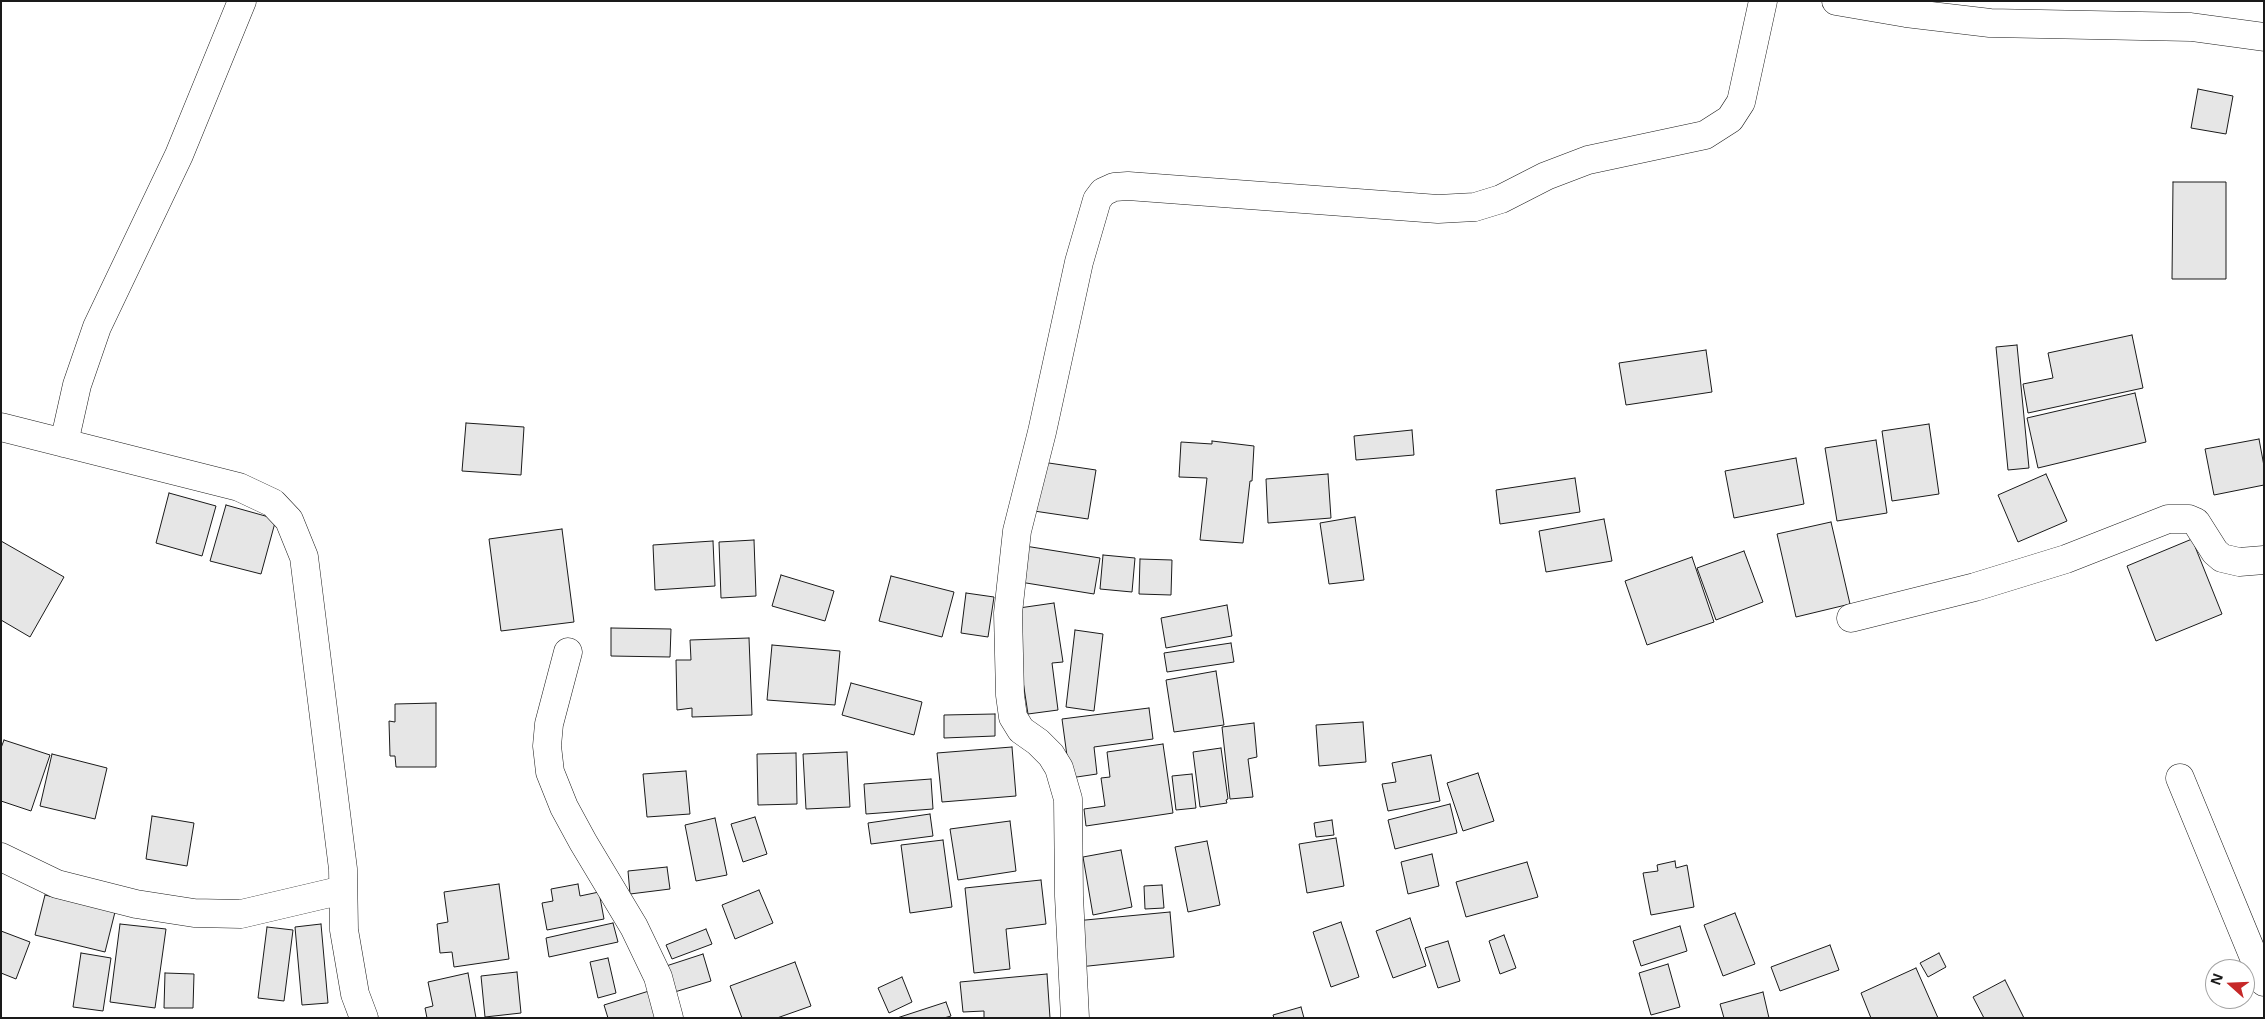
<!DOCTYPE html>
<html>
<head>
<meta charset="utf-8">
<style>
  body { margin:0 }
  #map { position:relative; width:2265px; height:1019px; overflow:hidden; background:#fff; font-family:"Open Sans",sans-serif }
  canvas { display:block }
  .frame { position:absolute; inset:0; border:2px solid #1a1a1a; pointer-events:none }
  .north { position:absolute; left:2205px; top:959px; width:50px; height:50px; box-sizing:border-box; background:#fff; border:1px solid #a3a3a3; border-radius:50%; rotate:290deg; font-size:14px; font-weight:700; line-height:20px; text-align:center; color:#1a1a1a }
  .north::after { content:''; display:block; margin:auto; width:18px; height:22px; background:#c62828; clip-path:polygon(50% 0,100% 100%,50% 72%,0 100%) }
</style>
</head>
<body>
<div id="map">
<canvas width="2265" height="1019"></canvas>
<div class="frame"></div>
<div class="north">N</div>
</div>
<script>
const ctx = document.querySelector('canvas').getContext('2d');
ctx.lineJoin = 'round';
function fillPath(path, color) {
  ctx.fillStyle = color;
  ctx.fill(path, 'evenodd');
}
function toPath(rows) {
  const path = new Path2D();
  for (const r of rows) {
    path.moveTo(r[0], r[1]);
    for (let i = 2; i < r.length; i += 2) path.lineTo(r[i], r[i + 1]);
  }
  return path;
}
function trace(path, color, width, dash) {
  ctx.strokeStyle = color;
  ctx.lineWidth = width;
  ctx.lineCap = dash ? 'butt' : 'round';
  ctx.setLineDash(dash || []);
  ctx.stroke(path);
}
const building = toPath([
  [2198,89,2233,96,2226,134,2191,128,2198,89],
  [2173,182,2226,182,2226,279,2172,279,2173,182],
  [2132,335,2143,388,2028,413,2023,384,2053,378,2048,353,2132,335],
  [2017,345,2029,468,2008,470,1996,347,2017,345],
  [1706,350,1712,392,1626,405,1619,363,1706,350],
  [2135,393,2146,442,2038,468,2027,418,2135,393],
  [466,423,524,427,521,475,462,471,466,423],
  [1929,424,1939,494,1892,501,1882,431,1929,424],
  [1412,430,1414,455,1356,460,1354,436,1412,430],
  [2259,439,2264,466,2264,485,2214,495,2205,449,2259,439],
  [1876,440,1887,513,1837,521,1825,448,1876,440],
  [1212,441,1254,446,1252,481,1250,481,1243,543,1200,540,1207,478,1179,477,1181,442,1212,444,1212,441],
  [1796,458,1804,504,1734,518,1725,471,1796,458],
  [1042,462,1096,470,1088,519,1034,511,1042,462],
  [1328,474,1331,518,1268,523,1266,479,1328,474],
  [2046,474,2067,521,2018,542,1998,495,2046,474],
  [1575,478,1580,512,1500,524,1496,490,1575,478],
  [169,493,216,506,202,556,156,543,169,493],
  [226,505,276,519,261,574,210,561,226,505],
  [1355,517,1364,580,1329,584,1320,523,1355,517],
  [1604,519,1612,561,1546,572,1539,531,1604,519],
  [1831,522,1850,604,1796,617,1777,534,1831,522],
  [562,529,574,622,501,631,489,539,562,529],
  [2192,539,2222,614,2156,641,2127,566,2192,539],
  [754,540,756,596,721,598,719,542,754,540],
  [1,541,64,577,30,637,1,620,1,541],
  [713,541,715,586,655,590,653,545,713,541],
  [1025,546,1100,558,1094,594,1020,582,1025,546],
  [1744,551,1763,602,1716,620,1697,568,1744,551],
  [1103,555,1135,558,1132,592,1100,589,1103,555],
  [1692,557,1714,622,1647,645,1625,581,1692,557],
  [1140,559,1172,560,1171,595,1139,594,1140,559],
  [781,575,834,591,825,621,772,606,781,575],
  [891,576,954,592,942,637,879,621,891,576],
  [966,593,994,597,988,637,961,633,966,593],
  [1054,603,1063,662,1052,663,1058,710,1028,714,1012,609,1054,603],
  [1227,605,1232,636,1166,648,1161,618,1227,605],
  [611,628,671,629,670,657,611,656,611,628],
  [1075,630,1103,634,1094,711,1066,707,1075,630],
  [749,638,752,715,692,717,692,708,677,710,676,660,691,660,690,640,749,638],
  [1231,643,1234,662,1167,672,1164,653,1231,643],
  [772,645,840,651,835,705,767,700,772,645],
  [1216,671,1224,725,1174,732,1166,680,1216,671],
  [851,683,922,702,914,735,842,715,851,683],
  [436,703,436,767,396,767,395,756,390,756,389,721,395,722,395,704,436,703],
  [1149,708,1153,739,1094,747,1097,774,1070,778,1062,719,1149,708],
  [995,714,995,736,944,738,944,715,995,714],
  [1363,722,1366,762,1319,766,1316,725,1363,722],
  [1254,723,1257,757,1248,759,1253,797,1230,799,1222,727,1254,723],
  [4,740,50,755,31,811,1,801,1,748,4,740],
  [1163,744,1173,813,1086,826,1084,809,1105,806,1101,778,1110,777,1107,752,1163,744],
  [1012,747,1016,796,942,802,937,753,1012,747],
  [1221,748,1228,799,1226,800,1227,803,1200,807,1193,752,1221,748],
  [847,752,850,807,806,809,803,754,847,752],
  [796,753,797,804,758,805,757,754,796,753],
  [52,754,107,768,95,819,40,806,52,754],
  [1431,755,1440,801,1388,811,1382,784,1396,782,1392,763,1431,755],
  [686,771,690,814,647,817,643,774,686,771],
  [1478,773,1494,821,1463,831,1447,783,1478,773],
  [1192,774,1196,808,1176,810,1172,776,1192,774],
  [931,779,933,809,866,814,864,784,931,779],
  [1450,804,1457,833,1395,849,1388,820,1450,804],
  [930,814,933,836,871,844,868,823,930,814],
  [152,816,194,823,187,866,146,859,152,816],
  [755,817,767,854,743,862,731,824,755,817],
  [715,818,727,875,696,881,685,825,715,818],
  [1332,820,1334,835,1316,837,1314,823,1332,820],
  [1010,821,1016,871,958,880,950,829,1010,821],
  [1336,838,1344,886,1307,893,1299,844,1336,838],
  [943,840,952,907,910,913,901,845,943,840],
  [1207,841,1220,905,1188,912,1175,847,1207,841],
  [1121,850,1132,907,1093,915,1083,857,1121,850],
  [1432,854,1439,886,1408,894,1401,862,1432,854],
  [1675,861,1676,868,1687,865,1694,907,1651,915,1643,873,1658,871,1657,865,1675,861],
  [1527,862,1538,897,1466,917,1456,882,1527,862],
  [667,867,670,889,630,894,628,871,667,867],
  [1041,880,1046,924,1006,929,1010,969,974,973,965,888,1041,880],
  [499,884,509,959,454,967,452,952,440,953,437,924,448,922,444,892,499,884],
  [578,884,580,896,599,892,604,919,547,930,542,903,553,901,551,889,578,884],
  [1162,885,1164,908,1145,909,1144,886,1162,885],
  [759,890,773,923,735,939,722,905,759,890],
  [45,895,115,912,105,952,35,935,45,895],
  [1170,912,1174,957,1079,967,1075,921,1170,912],
  [1735,913,1755,964,1723,976,1704,925,1735,913],
  [1410,918,1426,966,1393,978,1376,931,1410,918],
  [1341,922,1359,977,1331,987,1313,932,1341,922],
  [613,923,618,942,549,957,546,938,613,923],
  [120,924,166,929,155,1008,110,1002,120,924],
  [321,924,328,1003,302,1005,295,927,321,924],
  [1680,926,1687,951,1641,966,1633,941,1680,926],
  [267,927,293,930,284,1001,258,998,267,927],
  [706,929,712,944,672,959,666,945,706,929],
  [1,931,30,942,16,979,1,973,1,931],
  [1504,935,1516,968,1500,974,1489,941,1504,935],
  [1448,941,1460,981,1438,988,1425,948,1448,941],
  [1830,945,1839,970,1780,991,1771,967,1830,945],
  [81,953,111,958,103,1011,73,1007,81,953],
  [1939,953,1946,967,1928,977,1920,963,1939,953],
  [703,954,711,981,668,994,660,968,703,954],
  [608,958,616,993,598,998,590,962,608,958],
  [795,962,811,1006,777,1018,742,1018,730,986,795,962],
  [1668,964,1680,1007,1651,1015,1639,973,1668,964],
  [1916,968,1938,1018,1871,1018,1861,993,1916,968],
  [517,972,521,1013,485,1017,481,976,517,972],
  [165,973,194,974,193,1008,164,1008,165,973],
  [468,973,476,1018,427,1018,425,1008,433,1006,428,982,468,973],
  [1047,974,1050,1018,984,1018,984,1011,963,1012,960,982,1047,974],
  [902,977,912,1002,889,1013,878,988,902,977],
  [2005,980,2024,1018,1984,1018,1973,997,2005,980],
  [649,991,657,1018,608,1018,604,1005,649,991],
  [1763,992,1769,1018,1724,1018,1720,1004,1763,992],
  [946,1002,951,1016,944,1018,897,1018,946,1002],
  [1301,1007,1304,1018,1274,1018,1273,1015,1301,1007]
]);
fillPath(building, '#e6e6e6');
trace(building, '#1a1a1a', 1);
const minor = toPath([
  [1836,1,1906,13,1990,23,2191,27,2264,37],
  [1,427,239,487,273,503,289,520,304,557,343,869,344,930,355,994,364,1018],
  [64,443,77,385,97,327,179,155,242,1],
  [1851,618,1975,587,2066,559,2168,519,2189,519,2196,522,2215,552,2222,558,2239,562,2264,560],
  [568,652,549,724,547,746,550,772,564,807,583,842,634,927,658,977,669,1018],
  [2180,778,2264,982],
  [1,857,57,884,136,904,194,913,241,914,343,890],
  [1075,1018,1069,896,1068,799,1059,768,1051,755,1038,742,1021,730,1013,717,1010,695,1008,613,1017,531,1042,432,1079,262,1097,200,1103,192,1114,187,1128,186,1438,209,1475,207,1501,199,1546,176,1588,160,1705,135,1730,119,1741,102,1763,1]
]);
trace(minor, '#1a1a1a', 29);
trace(minor, '#fff', 28);
</script>
</body>
</html>
